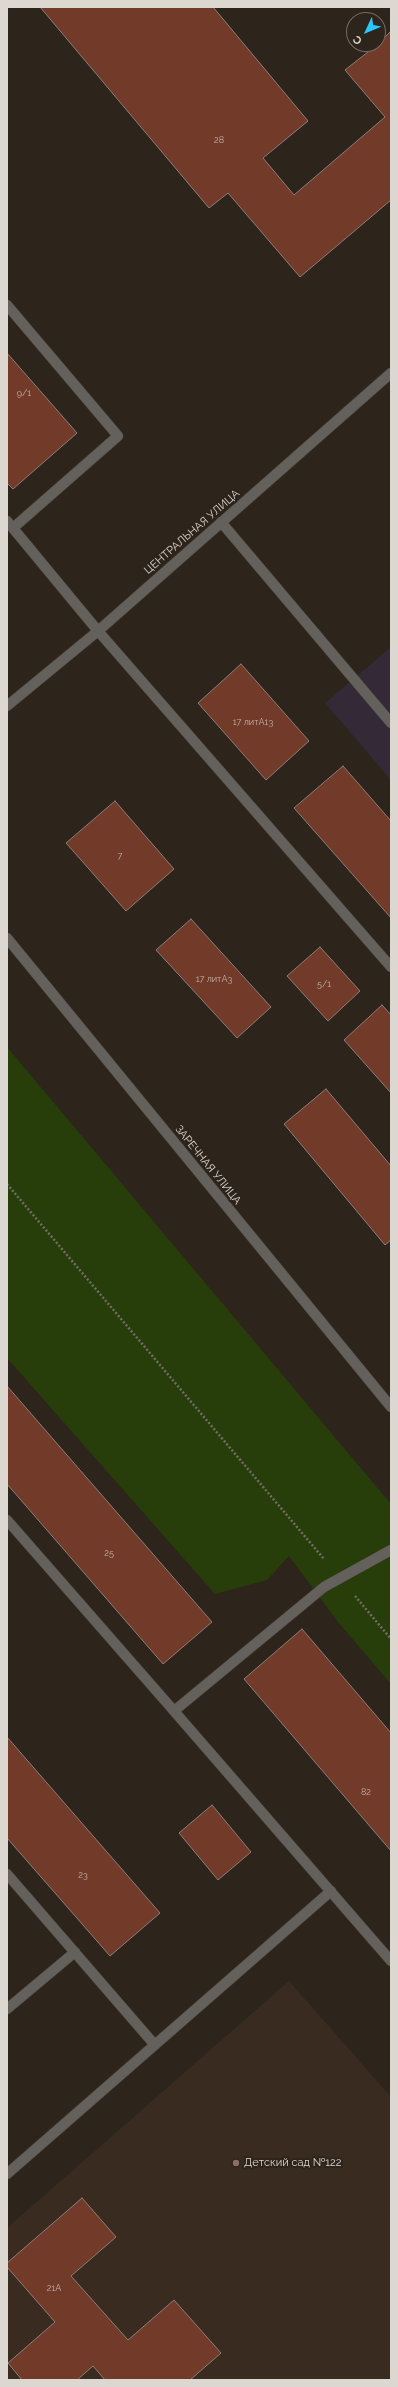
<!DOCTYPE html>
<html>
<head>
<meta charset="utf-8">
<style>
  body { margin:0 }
  #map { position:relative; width:398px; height:2387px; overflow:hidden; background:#2d241c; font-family:Raleway,sans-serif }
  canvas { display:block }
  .frame { position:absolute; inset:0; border:8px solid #ddd7d2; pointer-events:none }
  .north { position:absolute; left:346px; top:12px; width:40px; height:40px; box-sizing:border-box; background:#2d241c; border:1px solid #736c65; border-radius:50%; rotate:226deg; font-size:11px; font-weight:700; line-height:16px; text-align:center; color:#ddd7d2 }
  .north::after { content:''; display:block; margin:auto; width:14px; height:18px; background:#28c8ff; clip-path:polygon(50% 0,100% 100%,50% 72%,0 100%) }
</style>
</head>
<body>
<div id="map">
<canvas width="398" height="2387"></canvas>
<div class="frame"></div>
<div class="north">С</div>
</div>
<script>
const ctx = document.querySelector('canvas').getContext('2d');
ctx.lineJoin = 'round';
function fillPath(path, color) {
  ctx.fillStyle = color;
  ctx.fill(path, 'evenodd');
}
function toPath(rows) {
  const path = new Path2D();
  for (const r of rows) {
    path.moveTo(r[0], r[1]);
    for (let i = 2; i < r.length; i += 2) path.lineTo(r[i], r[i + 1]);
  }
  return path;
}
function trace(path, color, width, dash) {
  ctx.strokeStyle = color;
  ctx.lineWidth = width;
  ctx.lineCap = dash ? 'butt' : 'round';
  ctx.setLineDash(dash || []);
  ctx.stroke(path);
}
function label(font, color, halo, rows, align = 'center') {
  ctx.font = font + ' Raleway,sans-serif';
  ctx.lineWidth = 4;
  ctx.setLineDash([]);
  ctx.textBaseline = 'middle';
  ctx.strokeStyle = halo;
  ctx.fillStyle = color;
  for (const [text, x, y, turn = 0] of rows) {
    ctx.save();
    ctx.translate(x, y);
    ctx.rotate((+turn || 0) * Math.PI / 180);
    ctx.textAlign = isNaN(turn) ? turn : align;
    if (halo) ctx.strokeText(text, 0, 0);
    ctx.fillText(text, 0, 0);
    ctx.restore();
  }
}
fillPath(toPath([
  [391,647,391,780,325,703]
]), '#332937');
fillPath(toPath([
  [289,1981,391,2097,391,2380,7,2380,7,2228]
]), '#392b20');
fillPath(toPath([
  [7,1047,391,1504,391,1684,338,1622,289,1556,267,1580,215,1594,7,1358]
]), '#273e0a');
const building = toPath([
  [40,7,213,7,308,121,263,158,294,195,385,117,345,70,378,44,391,31,391,200,300,277,228,193,209,208,40,7],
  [7,353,77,433,13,489,7,483,7,353],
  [241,664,309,741,266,780,198,703,241,664],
  [343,766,391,821,391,918,294,808,343,766],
  [115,801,174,869,126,911,66,843,115,801],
  [191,919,271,1007,237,1038,156,950,191,919],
  [320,947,360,991,328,1021,287,976,320,947],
  [382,1005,391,1015,391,1093,344,1040,382,1005],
  [326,1089,391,1166,391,1240,385,1245,284,1124,326,1089],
  [7,1386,212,1622,163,1664,7,1484,7,1386],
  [302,1629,391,1733,391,1851,244,1679,302,1629],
  [7,1737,160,1913,110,1956,7,1838,7,1737],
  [212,1805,251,1852,218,1880,179,1833,212,1805],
  [82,2198,116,2237,71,2276,128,2340,174,2300,221,2353,190,2380,105,2380,93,2366,77,2380,22,2380,8,2363,55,2322,7,2267,7,2263,82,2198]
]);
fillPath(building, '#723b29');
trace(building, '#8d7e79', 1);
const minor = toPath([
  [7,305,118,436,13,528],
  [7,521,98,631,391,967],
  [221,522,391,723],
  [7,706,98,631,391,373],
  [7,938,391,1407],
  [7,1520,174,1711],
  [391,1550,324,1587,174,1711,391,1961],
  [7,1874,154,2044],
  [7,2009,75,1952],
  [7,2174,331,1891]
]);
trace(minor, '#494139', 11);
trace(toPath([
  [7,1184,324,1559],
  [355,1596,391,1639]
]), '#746c66', 2.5, [2, 2]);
trace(minor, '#64605b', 10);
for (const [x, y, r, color] of [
  [236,2163,4,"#8d6e63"]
]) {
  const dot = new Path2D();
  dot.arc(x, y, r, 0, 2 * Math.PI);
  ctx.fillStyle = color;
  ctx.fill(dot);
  trace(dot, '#2d241c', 1.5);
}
label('9px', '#c2b0a8', null, [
  ["28",219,140],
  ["9/1",24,393],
  ["17 литА13",253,722],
  ["7",120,856],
  ["17 литА3",214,979],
  ["5/1",324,984],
  ["25",109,1553],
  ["82",366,1792],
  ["23",83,1875],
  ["21А",54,2288]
]);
label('11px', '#ddd7d2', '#2d241c', [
  ["ЦЕНТРАЛЬНАЯ УЛИЦА",192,532,-41],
  ["ЗАРЕЧНАЯ УЛИЦА",208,1165,51]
]);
label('11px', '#ddd7d2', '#2d241c', [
  ["Детский сад №122",244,2163]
], 'left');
</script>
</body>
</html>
